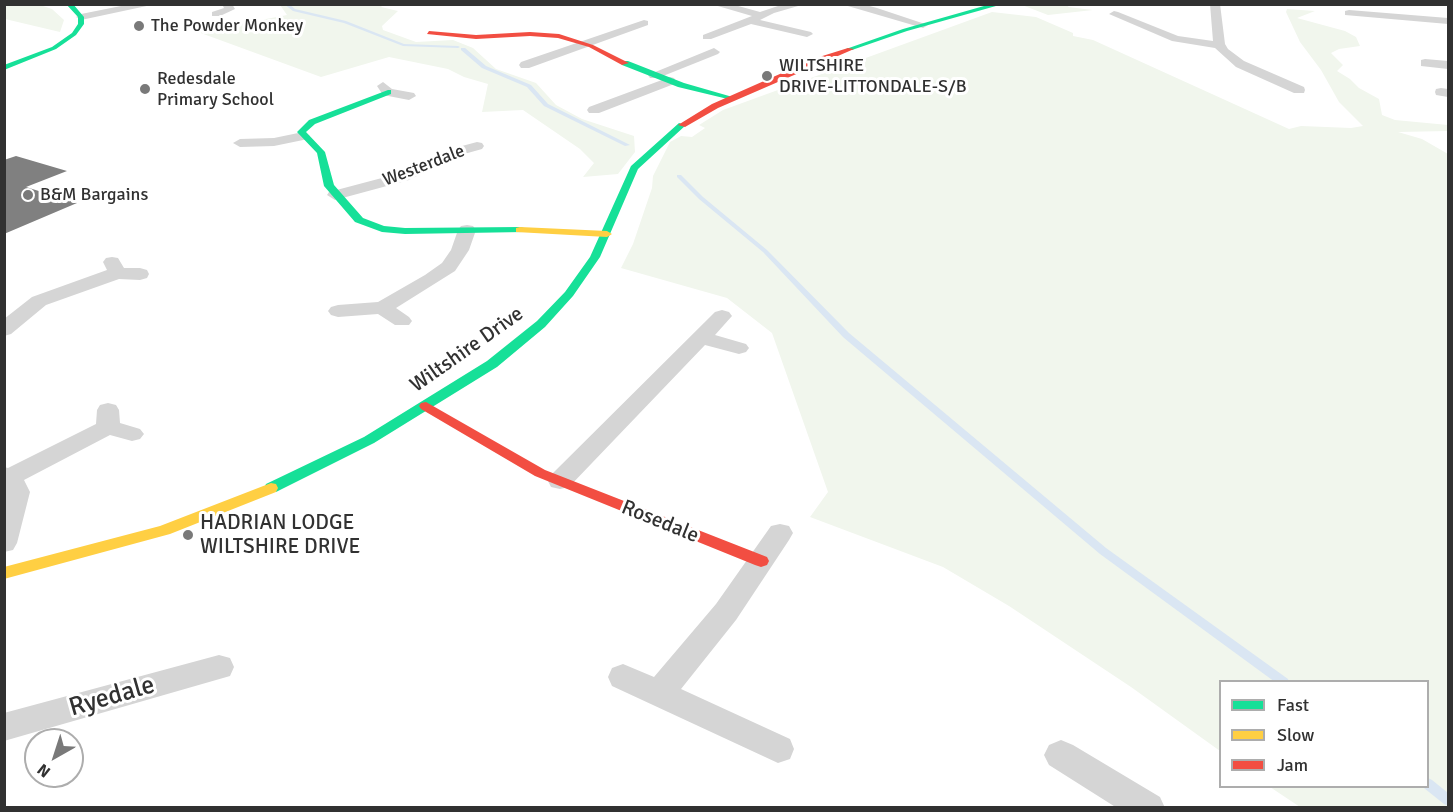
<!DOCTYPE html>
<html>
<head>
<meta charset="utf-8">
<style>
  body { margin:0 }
  #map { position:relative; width:1453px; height:812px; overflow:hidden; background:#fff; font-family:Signika,sans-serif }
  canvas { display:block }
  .frame { position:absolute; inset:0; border:6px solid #313131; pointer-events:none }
  .legend { position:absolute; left:1219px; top:680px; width:210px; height:108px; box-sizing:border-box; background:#fff; border:2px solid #adadad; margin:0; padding:8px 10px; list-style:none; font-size:18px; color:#313131 }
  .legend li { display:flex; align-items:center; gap:12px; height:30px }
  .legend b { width:30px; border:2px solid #adadad }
  .north { position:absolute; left:24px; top:728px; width:60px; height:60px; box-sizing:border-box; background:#fff; border:2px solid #adadad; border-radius:50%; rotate:219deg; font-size:16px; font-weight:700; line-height:24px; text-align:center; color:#313131 }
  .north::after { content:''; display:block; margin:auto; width:21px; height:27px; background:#797979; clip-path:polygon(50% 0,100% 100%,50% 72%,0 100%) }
</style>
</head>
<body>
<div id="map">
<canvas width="1453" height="812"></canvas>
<div class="frame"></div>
<ul class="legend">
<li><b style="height:8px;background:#16e098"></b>Fast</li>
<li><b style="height:8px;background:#ffcf43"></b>Slow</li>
<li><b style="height:8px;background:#f24e42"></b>Jam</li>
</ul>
<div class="north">N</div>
</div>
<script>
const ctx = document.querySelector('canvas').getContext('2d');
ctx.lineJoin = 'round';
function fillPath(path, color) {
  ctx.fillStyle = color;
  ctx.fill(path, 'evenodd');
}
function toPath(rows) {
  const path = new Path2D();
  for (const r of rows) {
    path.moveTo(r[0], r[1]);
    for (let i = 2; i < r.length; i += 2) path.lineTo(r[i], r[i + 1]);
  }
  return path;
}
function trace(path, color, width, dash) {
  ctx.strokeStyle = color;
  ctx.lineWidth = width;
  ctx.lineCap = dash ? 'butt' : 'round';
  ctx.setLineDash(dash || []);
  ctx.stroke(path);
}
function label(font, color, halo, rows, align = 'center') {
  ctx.font = font + ' Signika,sans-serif';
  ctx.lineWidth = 6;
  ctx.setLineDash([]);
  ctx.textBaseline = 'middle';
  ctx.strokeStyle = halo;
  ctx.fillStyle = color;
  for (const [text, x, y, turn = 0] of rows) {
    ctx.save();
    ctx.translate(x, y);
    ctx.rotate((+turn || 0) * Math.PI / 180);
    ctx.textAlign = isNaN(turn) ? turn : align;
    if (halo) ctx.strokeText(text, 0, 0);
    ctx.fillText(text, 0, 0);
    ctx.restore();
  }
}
fillPath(toPath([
  [37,4,52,9,64,20,60,32,5,19,5,5],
  [280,5,383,5,381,7,398,11,382,26,383,30,416,42,453,40,473,48,496,69,536,83,556,105,582,119,634,136,635,152,618,174,583,177,594,163,580,149,523,110,482,112,488,84,464,77,448,69,389,57,321,77,198,32,287,15],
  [1022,5,1069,5,1068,7,1093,10,1048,15],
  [1287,9,1315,11,1297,18,1345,31,1356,37,1360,46,1339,49,1331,53,1343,65,1337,71,1350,79,1359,88,1379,99,1382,115,1395,120,1448,125,1448,131,1398,132,1422,139,1448,154,1448,807,1300,807,1270,787,1428,786,1428,682,1220,682,1220,751,1131,687,1009,606,943,567,810,517,828,492,772,333,727,298,621,268,633,244,652,188,653,176,670,142,681,136,692,137,705,128,699,125,723,110,992,12,1036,17,1073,33,1073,36,1093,40,1289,129,1301,126,1351,128,1363,126,1339,102,1321,70,1300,42,1286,12]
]), '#f1f6ed');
fillPath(toPath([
  [284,4,289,4,295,9,346,21,404,44,458,46,460,47,458,48,403,46,344,23,293,11,284,4],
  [461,48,465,48,486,66,531,85,548,104,630,145,625,146,544,106,527,87,482,68,461,50,461,48],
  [677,175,681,175,703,197,767,250,849,333,1106,548,1288,679,1289,682,1275,682,1100,554,843,337,763,252,699,199,677,177,677,175],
  [1428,778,1432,780,1448,793,1448,806,1444,804,1424,788,1423,786,1428,786,1428,778]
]), '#dae6f3');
fillPath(toPath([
  [16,156,67,171,26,187,77,203,4,234,4,160]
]), '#808080');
fillPath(toPath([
  [131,4,156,4,81,20,76,17,81,14,131,4],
  [222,4,232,4,235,9,220,16,212,16,212,12,224,8,222,4],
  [711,4,731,4,760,12,784,4,805,4,774,13,760,20,811,32,813,34,807,37,751,24,711,39,703,39,703,35,752,16,711,4],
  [841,4,862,4,877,8,928,25,923,28,841,4],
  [1210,4,1220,4,1225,44,1228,49,1244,61,1304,87,1305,90,1304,93,1294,93,1236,67,1215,48,1172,41,1109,14,1114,11,1118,12,1178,36,1213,41,1210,4],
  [1349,10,1448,18,1448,24,1345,15,1345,11,1349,10],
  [644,20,648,21,648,25,529,68,521,68,519,65,521,62,644,20],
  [714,48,720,52,718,54,658,78,650,78,648,75,714,48],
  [1425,59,1448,61,1448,69,1421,66,1421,60,1425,59],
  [670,77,674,78,676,81,674,84,599,113,589,113,587,110,589,107,670,77],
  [383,82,392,89,414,93,416,96,409,100,383,95,377,86,383,82],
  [1441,88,1448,89,1448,97,1436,95,1435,92,1436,89,1441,88],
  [303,132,310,136,308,139,274,146,240,147,233,143,240,139,274,138,303,132],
  [477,142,482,143,484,146,482,149,457,156,409,180,335,200,327,195,329,192,397,174,447,150,477,142],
  [467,225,473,226,476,230,469,250,455,271,396,308,409,317,412,321,409,325,395,325,378,314,338,317,331,315,328,311,331,307,338,305,378,302,425,275,442,263,451,250,458,230,461,226,467,225],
  [112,257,118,258,124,268,140,268,147,270,149,274,147,278,140,280,119,279,46,305,11,334,4,336,4,319,32,297,107,270,103,262,106,258,112,257],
  [722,310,729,312,732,316,715,335,746,344,749,348,746,352,739,354,705,345,569,487,560,489,551,487,548,481,551,475,715,312,722,310],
  [108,403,116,405,119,410,120,423,140,429,144,434,140,439,132,441,110,435,24,480,30,492,17,543,13,550,4,552,4,467,8,468,96,424,97,410,100,405,108,403],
  [780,524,789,526,793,533,789,540,736,620,681,689,790,739,794,749,790,759,778,763,612,686,608,677,612,668,623,664,654,677,716,604,771,526,780,524],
  [219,655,230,658,234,667,230,676,4,741,4,713,219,655],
  [1061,740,1073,745,1160,797,1165,808,1117,808,1049,765,1044,755,1049,745,1061,740]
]), '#d5d5d5');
fillPath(toPath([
  [66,4,73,4,84,17,84,24,76,35,56,49,4,70,4,65,52,47,72,33,78,24,78,17,66,4],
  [991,4,1003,4,907,31,852,50,846,49,903,29,991,4],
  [622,61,628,61,684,83,736,98,732,100,678,87,622,65,622,61],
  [388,90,391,90,391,94,315,124,306,132,325,152,334,185,363,218,384,226,405,228,520,227,524,228,524,232,405,234,382,232,355,222,324,186,317,153,297,132,309,120,388,90],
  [679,123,686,125,638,169,600,257,573,296,545,327,497,367,374,443,276,492,266,492,264,488,266,484,364,437,487,361,537,321,565,292,590,257,631,166,679,123]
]), '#16e098');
fillPath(toPath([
  [520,227,607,231,612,234,607,237,516,232,516,228,520,227],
  [271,483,276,484,278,488,276,492,170,534,4,579,4,567,160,526,271,483]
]), '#ffcf43');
fillPath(toPath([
  [429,31,476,35,530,32,559,34,593,45,629,63,622,65,589,47,558,38,530,36,476,39,427,34,429,31],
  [848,48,854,49,718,108,685,127,678,125,712,104,816,58,848,48],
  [426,402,545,470,767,557,769,561,767,565,761,567,755,565,535,476,421,409,419,406,421,403,426,402]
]), '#f24e42');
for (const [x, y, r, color] of [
  [139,26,6,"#797979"],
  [767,76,6,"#797979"],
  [145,89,6,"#797979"],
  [28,195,6,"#797979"],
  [188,535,6,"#797979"]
]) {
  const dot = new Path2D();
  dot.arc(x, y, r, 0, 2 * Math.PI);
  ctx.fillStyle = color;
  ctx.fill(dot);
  trace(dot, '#fff', 2);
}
label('18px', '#313131', '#fff', [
  ["The Powder Monkey",151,26],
  ["WILTSHIRE",779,66],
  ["DRIVE-LITTONDALE-S/B",779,87],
  ["Redesdale",157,79],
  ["Primary School",157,100],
  ["B&M Bargains",40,195]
], 'left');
label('18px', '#313131', '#fff', [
  ["Westerdale",424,166,-21]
]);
label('21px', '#313131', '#fff', [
  ["Wiltshire Drive",467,350,-35],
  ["Rosedale",660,522,22]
]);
label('21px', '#313131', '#fff', [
  ["HADRIAN LODGE",200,523],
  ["WILTSHIRE DRIVE",200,547]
], 'left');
label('26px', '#313131', '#fff', [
  ["Ryedale",112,697,-16]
]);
</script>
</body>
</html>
